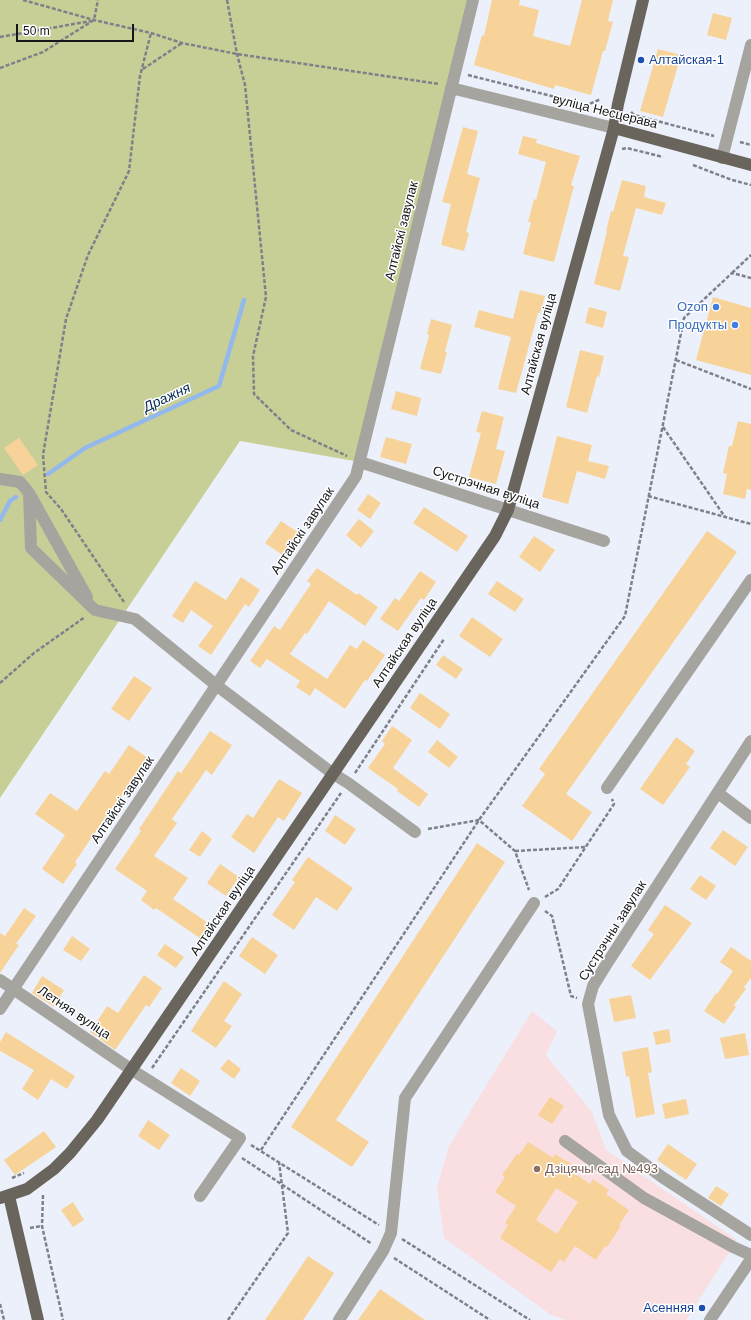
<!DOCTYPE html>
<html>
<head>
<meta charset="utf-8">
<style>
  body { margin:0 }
  #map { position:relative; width:751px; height:1320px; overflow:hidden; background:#ecf0fb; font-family:Helvetica,sans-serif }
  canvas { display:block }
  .scale { position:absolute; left:16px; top:24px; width:118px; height:18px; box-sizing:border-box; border:2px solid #14161a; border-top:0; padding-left:5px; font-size:12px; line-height:14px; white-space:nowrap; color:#14161a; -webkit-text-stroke:3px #fff; paint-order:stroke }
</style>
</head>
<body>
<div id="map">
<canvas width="751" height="1320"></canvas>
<div class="scale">50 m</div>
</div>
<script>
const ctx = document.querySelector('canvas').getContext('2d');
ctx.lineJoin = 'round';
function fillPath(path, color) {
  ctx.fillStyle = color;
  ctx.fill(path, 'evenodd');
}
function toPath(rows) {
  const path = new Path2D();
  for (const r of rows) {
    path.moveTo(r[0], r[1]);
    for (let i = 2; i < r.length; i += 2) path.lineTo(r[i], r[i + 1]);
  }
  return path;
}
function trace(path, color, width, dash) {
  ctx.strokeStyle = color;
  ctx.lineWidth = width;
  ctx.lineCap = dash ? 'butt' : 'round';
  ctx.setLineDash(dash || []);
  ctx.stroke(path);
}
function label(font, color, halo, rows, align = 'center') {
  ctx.font = font + ' Helvetica,sans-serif';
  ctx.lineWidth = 3;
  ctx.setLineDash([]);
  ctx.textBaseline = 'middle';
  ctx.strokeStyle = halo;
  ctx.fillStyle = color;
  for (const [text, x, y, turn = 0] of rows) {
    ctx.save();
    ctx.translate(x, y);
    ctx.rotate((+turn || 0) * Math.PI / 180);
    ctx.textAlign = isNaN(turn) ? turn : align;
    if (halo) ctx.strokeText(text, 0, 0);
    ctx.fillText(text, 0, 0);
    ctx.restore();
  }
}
fillPath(toPath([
  [532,1011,557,1031,546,1055,592,1112,606,1150,737,1240,686,1320,566,1320,551,1315,444,1238,437,1187,449,1146]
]), '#f9dfe2');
fillPath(toPath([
  [0,0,476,0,360,462,240,441,0,798]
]), '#c8cf96');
trace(toPath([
  [48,474,85,448,219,386,244,300],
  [0,520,10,501,16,497]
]), '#93b9ec', 4.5);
fillPath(toPath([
  [492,0,520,0,519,5,539,10,533,36,570,46,582,0,613,0,608,21,613,22,605,51,603,51,591,95,555,85,554,89,474,65,482,35,484,36],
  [713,13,732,18,726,40,707,35],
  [658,49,681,55,663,117,640,111],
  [463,127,478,131,467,174,480,178,466,232,469,233,464,251,441,245,451,204,442,202],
  [523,136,537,139,536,143,580,156,571,185,574,186,554,262,523,254,531,222,528,222,534,199,536,200,546,162,518,154],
  [622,180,646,186,644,197,666,203,662,215,636,208,623,256,629,257,620,291,594,284,607,231,606,231,611,211,613,212],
  [520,290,545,296,540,313,538,313,516,393,498,389,511,337,474,327,479,310,513,319],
  [713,297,751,308,751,375,696,360],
  [589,307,607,312,603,328,585,323],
  [431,319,452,325,445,352,447,352,441,374,420,369,429,335,427,334],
  [580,350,604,356,599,377,597,376,587,413,566,407],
  [396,391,421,398,417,416,391,409],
  [482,411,504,417,496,449,505,451,496,484,469,477,481,433,476,432],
  [738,421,751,424,751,490,747,489,745,499,723,494,727,474,723,473,729,446,732,446],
  [557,436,592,445,588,461,609,466,605,479,577,471,568,504,542,497],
  [386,437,412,444,406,464,380,457],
  [19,438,38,465,23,475,4,448],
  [368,494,381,503,370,519,357,510],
  [424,507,468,536,457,552,413,523],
  [359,519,374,531,361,548,346,535],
  [281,521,299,533,284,556,265,543],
  [707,531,737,552,566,794,592,812,572,841,522,806,545,774,539,769],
  [534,536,555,550,540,572,519,557],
  [317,568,357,595,358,593,378,607,365,626,329,601,307,634,305,633,290,654,327,679,350,645,357,649,363,640,385,655,367,681,365,680,345,709,315,688,310,696,296,687,300,681,267,659,260,668,250,661,274,626,280,630,311,584,307,581],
  [420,571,436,582,424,600,421,598,398,631,380,619,395,598,399,601],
  [241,577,260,590,249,607,245,604,211,655,198,646,213,626,191,610,183,623,172,616,195,581,226,600],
  [497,581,524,599,515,612,488,594],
  [472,617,503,639,490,657,459,636],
  [443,655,463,669,456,679,436,665],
  [134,676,152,688,129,721,111,709],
  [420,693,450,714,440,729,410,708],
  [392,726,412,740,393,768,428,794,419,807,397,791,398,789,368,768,385,744,382,741],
  [210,731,232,745,212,775,206,770,172,819,177,823,154,856,188,878,173,899,211,925,201,939,156,908,154,910,141,900,147,891,115,869,141,831,139,829,178,771,181,773],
  [676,737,695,751,686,764,690,767,663,805,640,789],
  [437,740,458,757,449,768,428,752],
  [129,745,151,760,142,772,139,770,113,808,112,807,75,862,77,864,63,884,42,869,65,835,35,814,50,793,77,811,105,771,109,774],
  [279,779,302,793,284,821,278,817,254,853,231,837,247,814,253,818],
  [335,815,356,829,345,845,325,831],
  [723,830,748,847,735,866,710,848],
  [202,831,212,839,200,857,189,850],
  [477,843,505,862,336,1120,369,1142,352,1167,291,1127],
  [308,857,353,888,337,911,316,897,294,930,272,915,295,882,292,880],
  [220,864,239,877,226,896,207,883],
  [700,875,716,886,706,900,690,889],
  [665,905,692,923,650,980,631,966,654,934,648,930],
  [24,908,36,916,16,944,19,945,0,973,0,933,5,936],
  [72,936,90,949,81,961,63,950],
  [252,937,278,955,265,974,239,956],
  [165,944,184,957,176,968,157,955],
  [731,947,751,961,751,978,744,987,746,989,734,1005,736,1007,724,1024,704,1011,716,993,717,994,733,971,720,962],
  [144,975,162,988,149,1007,146,1005,115,1050,90,1032,107,1006,118,1013],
  [42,976,64,990,54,1007,32,993],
  [224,981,242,994,224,1021,232,1026,216,1048,191,1031],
  [631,995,636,1018,614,1022,609,999],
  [669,1029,671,1042,656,1045,653,1032],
  [6,1032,75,1076,67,1089,51,1079,38,1100,22,1089,34,1070,0,1051,0,1042],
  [745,1033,749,1055,725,1059,720,1038],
  [648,1047,652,1072,648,1073,655,1114,636,1118,629,1076,626,1077,622,1052],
  [228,1059,241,1069,234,1079,220,1069],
  [181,1068,200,1081,190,1096,171,1083],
  [550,1097,564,1106,552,1124,538,1115],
  [686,1099,689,1114,665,1119,662,1104],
  [148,1120,170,1135,159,1150,138,1136],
  [44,1131,56,1147,15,1175,4,1160],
  [528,1142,553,1158,555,1154,571,1164,568,1169,590,1184,593,1179,609,1190,606,1194,629,1210,619,1225,621,1226,607,1247,605,1246,596,1260,575,1246,564,1262,560,1259,551,1272,500,1238,508,1225,505,1223,516,1206,495,1192,505,1177,502,1175,517,1154,519,1155],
  [556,1188,578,1202,557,1234,536,1220],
  [668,1144,697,1164,686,1180,657,1160],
  [716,1186,729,1194,721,1206,708,1198],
  [73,1202,84,1220,73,1227,61,1210],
  [308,1256,334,1273,318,1298,303,1320,265,1320],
  [380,1289,425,1320,358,1320]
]), '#f7d399');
trace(toPath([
  [23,0,94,20,151,33,182,43,237,54,439,84],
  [227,0,237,54,245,85,266,297,253,356,254,394,291,430,347,456],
  [0,37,91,21],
  [0,68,43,52,94,20,98,0],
  [143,69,182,43],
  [468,75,587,105,601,99],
  [631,112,634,115,714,136],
  [740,142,751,145],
  [622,149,627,148,663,157],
  [693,165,732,180,751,185],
  [732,273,751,255],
  [676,360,751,389],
  [663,427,725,517],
  [648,496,751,524],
  [124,602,61,509,46,492,43,455,66,319,88,255,129,171,140,76,151,33],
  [0,683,34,653,85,617],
  [355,773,444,639],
  [428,829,479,820,515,851,529,890],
  [515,851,586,847],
  [545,897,558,889,614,804,612,799],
  [545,911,552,916,571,996,577,998],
  [152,1068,341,793],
  [251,1145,379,1225],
  [261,1150,479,820,625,616,684,318,732,273,751,278],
  [242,1158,372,1244],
  [12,1178,24,1173],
  [43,1195,42,1226,63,1320],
  [30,1228,42,1226],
  [402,1239,530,1320],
  [394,1258,490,1320],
  [0,1304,4,1320],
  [228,1320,288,1233,279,1162]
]), '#7e8189', 2.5, [4, 2]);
trace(toPath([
  [451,88,614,128],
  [722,158,751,45],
  [360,462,604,541],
  [0,479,20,482,29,493,87,597],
  [29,493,31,548,95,610,135,619,216,685,332,773,348,783,415,832],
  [751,741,606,965,593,986,588,1004,609,1115,627,1151,662,1177,751,1235],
  [607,788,751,580],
  [718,793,751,818],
  [0,980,132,1070,240,1138,200,1196],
  [0,1009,356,476,473,0],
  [565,1141,644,1198,733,1247,751,1255],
  [339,1320,383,1251,391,1233,405,1098,534,903],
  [710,1320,751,1259]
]), '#a6a49f', 12);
trace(toPath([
  [614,128,751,165],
  [9,1196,38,1320],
  [0,1198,27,1189,54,1169,70,1153,97,1120,495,536,508,510,614,128,618,104,643,0]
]), '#69655d', 12);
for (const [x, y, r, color] of [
  [641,60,4,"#1a4fb4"],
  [716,307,4,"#3f7fe0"],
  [735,325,4,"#3f7fe0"],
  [537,1169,4,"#8d6e63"],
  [702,1308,4,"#1a4fb4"]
]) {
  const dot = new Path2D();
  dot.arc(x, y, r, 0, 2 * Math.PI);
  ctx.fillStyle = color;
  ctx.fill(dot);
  trace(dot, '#fff', 1.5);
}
label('13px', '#164399', '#fff', [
  ["Алтайская-1",649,60],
  ["Асенняя",694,1308,"right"]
], 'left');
label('13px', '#14161a', '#fff', [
  ["вуліца Несцерава",605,112,14],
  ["Алтайскі завулак",402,231,-76],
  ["Алтайская вуліца",539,344,-75],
  ["Сустрэчная вуліца",486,488,18],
  ["Алтайскі завулак",303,531,-56],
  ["Алтайская вуліца",405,643,-56],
  ["Алтайскі завулак",123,800,-56],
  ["Алтайская вуліца",223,911,-56],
  ["Сустрэчны завулак",613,931,-58],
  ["Летняя вуліца",74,1013,34]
]);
label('13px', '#366cbe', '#fff', [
  ["Ozon",708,307],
  ["Продукты",727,325]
], 'right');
label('13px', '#785e54', '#fff', [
  ["Дзіцячы сад №493",545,1169]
], 'left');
label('italic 14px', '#052a57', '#fff', [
  ["Дражня",167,398,-25]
]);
</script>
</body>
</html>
